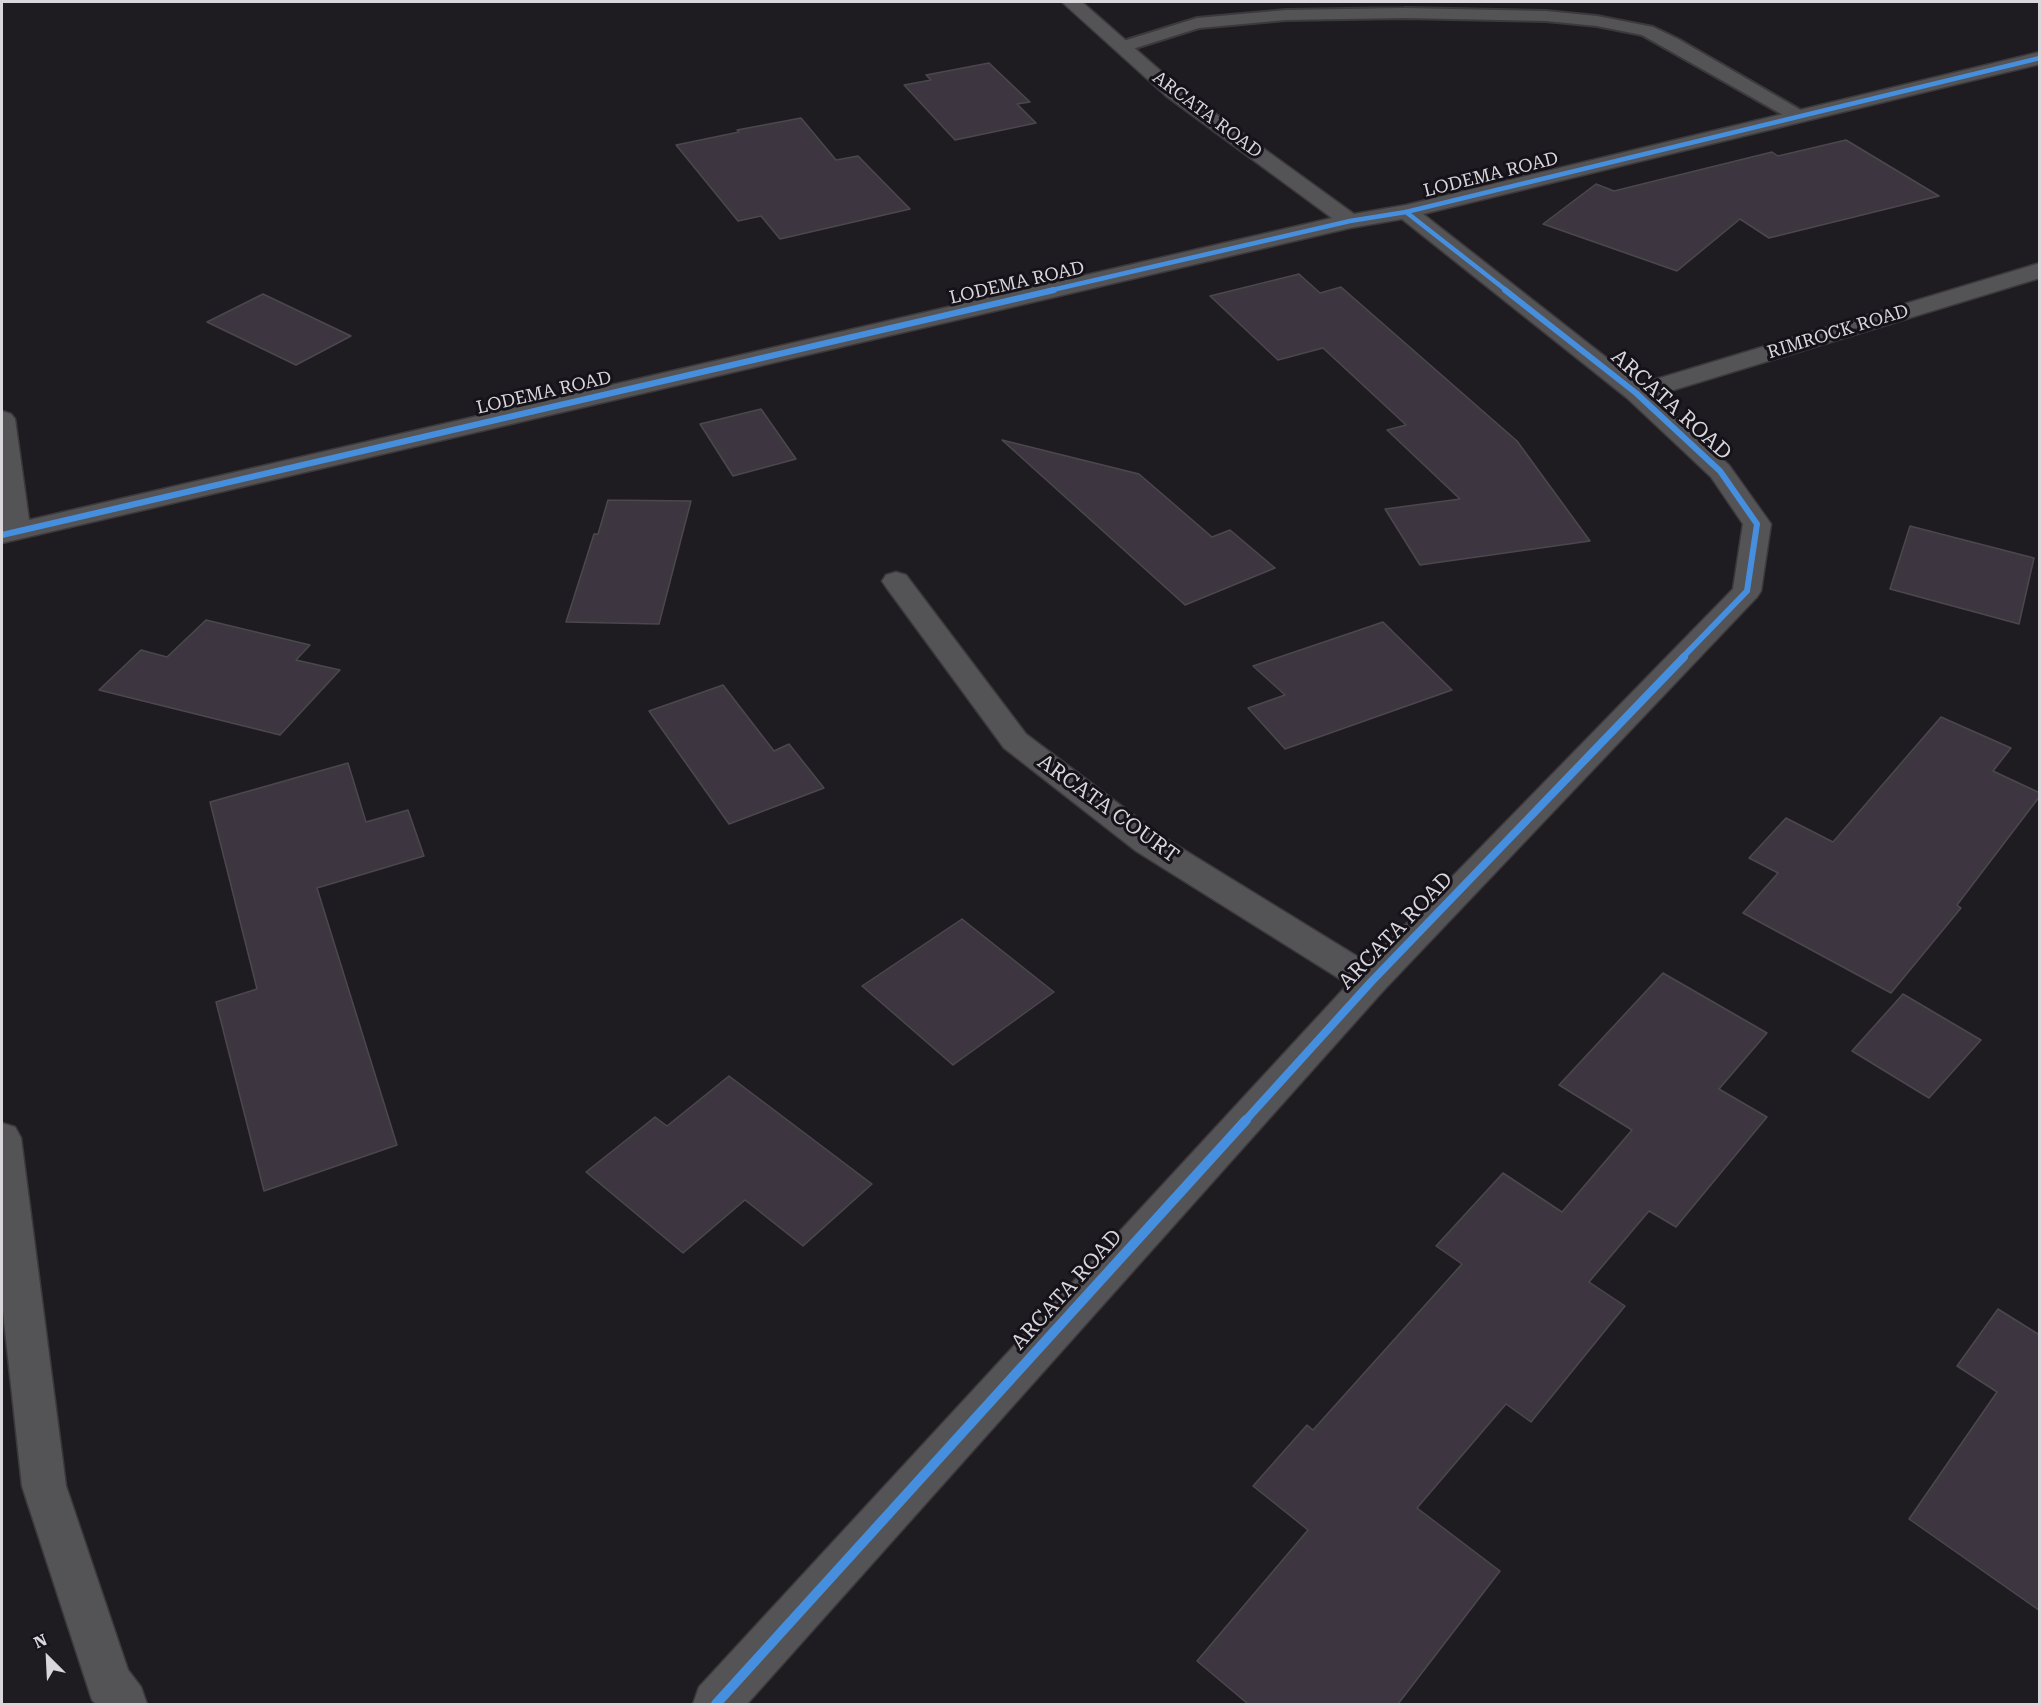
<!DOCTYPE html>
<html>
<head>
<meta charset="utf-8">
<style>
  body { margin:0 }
  #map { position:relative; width:2041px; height:1706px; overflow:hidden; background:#1f1c21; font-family:"Roboto Serif",serif }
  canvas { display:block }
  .frame { position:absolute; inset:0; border:3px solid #d9d7db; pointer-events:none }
  .north { position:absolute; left:18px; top:1628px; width:60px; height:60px; -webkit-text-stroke:4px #161219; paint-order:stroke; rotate:336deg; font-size:16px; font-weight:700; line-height:24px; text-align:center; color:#d9d7db }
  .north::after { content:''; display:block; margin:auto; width:21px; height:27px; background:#d9d7db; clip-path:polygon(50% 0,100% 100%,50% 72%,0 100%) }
</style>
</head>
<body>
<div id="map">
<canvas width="2041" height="1706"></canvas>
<div class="frame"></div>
<div class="north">N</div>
</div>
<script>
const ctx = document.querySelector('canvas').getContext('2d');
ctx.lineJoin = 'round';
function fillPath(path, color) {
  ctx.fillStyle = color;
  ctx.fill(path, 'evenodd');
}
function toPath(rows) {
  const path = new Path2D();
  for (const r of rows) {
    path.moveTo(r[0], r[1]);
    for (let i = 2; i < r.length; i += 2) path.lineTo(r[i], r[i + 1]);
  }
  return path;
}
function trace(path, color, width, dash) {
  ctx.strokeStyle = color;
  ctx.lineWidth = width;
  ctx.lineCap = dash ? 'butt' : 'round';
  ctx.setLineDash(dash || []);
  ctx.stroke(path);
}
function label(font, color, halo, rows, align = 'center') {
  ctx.font = font + ' "Roboto Serif",serif';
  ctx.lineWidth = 6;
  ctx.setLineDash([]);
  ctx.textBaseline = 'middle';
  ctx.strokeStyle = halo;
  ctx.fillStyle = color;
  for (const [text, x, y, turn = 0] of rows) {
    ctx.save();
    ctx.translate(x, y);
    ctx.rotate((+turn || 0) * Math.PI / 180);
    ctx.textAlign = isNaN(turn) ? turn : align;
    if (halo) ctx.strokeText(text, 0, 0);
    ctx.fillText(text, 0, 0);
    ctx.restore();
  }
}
const building = toPath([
  [989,63,1030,102,1017,104,1036,123,955,140,904,85,931,80,926,75,989,63],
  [801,118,836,160,858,156,910,209,780,239,761,216,738,221,676,145,739,132,737,130,801,118],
  [1846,140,1939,196,1769,238,1740,219,1677,271,1543,224,1596,184,1614,191,1772,152,1778,156,1846,140],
  [1299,274,1320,293,1341,287,1517,441,1590,541,1420,565,1385,509,1460,499,1387,430,1406,425,1323,348,1278,360,1210,296,1299,274],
  [263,294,351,336,296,365,207,322,263,294],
  [761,409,796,459,733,476,700,424,761,409],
  [1002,440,1139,474,1212,537,1230,530,1275,568,1185,605,1002,440],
  [608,500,691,501,659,624,566,622,594,534,598,534,608,500],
  [1910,526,2034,558,2019,624,1890,589,1910,526],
  [206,620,310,645,296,660,340,670,280,735,99,690,141,650,167,657,206,620],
  [1383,622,1452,690,1285,749,1248,708,1285,695,1253,666,1383,622],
  [723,685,774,751,789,744,824,788,729,824,649,711,723,685],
  [1941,717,2011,748,1993,771,2040,793,2040,796,1957,905,1961,908,1891,993,1743,913,1778,873,1749,858,1786,818,1833,842,1941,717],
  [348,763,366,822,408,810,424,856,317,888,397,1145,264,1191,216,1002,257,989,210,802,348,763],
  [962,919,1054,992,953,1065,862,986,962,919],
  [1663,973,1767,1033,1719,1089,1767,1117,1676,1227,1649,1211,1589,1282,1625,1306,1531,1422,1506,1404,1417,1508,1500,1571,1398,1704,1248,1704,1197,1661,1308,1530,1253,1486,1307,1425,1313,1430,1462,1264,1436,1246,1503,1173,1562,1212,1632,1130,1559,1085,1663,973],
  [1903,994,1981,1040,1929,1098,1852,1051,1903,994],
  [729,1076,872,1184,803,1246,745,1200,683,1253,586,1172,655,1117,667,1126,729,1076],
  [1998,1309,2038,1334,2040,1331,2040,1611,1909,1519,1997,1392,1957,1366,1998,1309]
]);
fillPath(building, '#3d3641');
trace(building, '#4a484c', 1.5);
const service = toPath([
  [1405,8,1546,11,1597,16,1653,27,1678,39,1804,112,1807,116,1804,120,1792,120,1642,35,1597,26,1546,21,1405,18,1286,20,1199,28,1123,52,1115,47,1117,43,1197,18,1286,10,1405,8]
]);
const minor = toPath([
  [1062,2,1082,2,1180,88,1354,214,1406,205,2040,52,2040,64,1423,214,1640,384,2040,263,2040,278,1654,396,1729,465,1771,524,1761,591,1757,597,1383,991,747,1704,693,1704,699,1687,1348,984,1136,851,1004,748,886,587,882,581,886,575,896,572,906,575,1026,734,1160,835,1368,963,1733,589,1743,524,1711,477,1627,398,1402,219,1350,228,2,543,2,411,11,414,15,419,29,520,1332,218,1166,96,1062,2],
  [2,1123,15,1127,21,1138,66,1486,128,1670,141,1687,147,1704,96,1704,92,1700,22,1486,2,1302,2,1123]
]);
trace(service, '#3b393c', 4);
trace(minor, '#3b393c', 3);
fillPath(service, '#545355');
fillPath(minor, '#545355');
trace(toPath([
  [1406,212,1507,291],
  [1048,291,1350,221,1406,212,2040,58]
]), '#468fdf', 4.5);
trace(toPath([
  [1505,290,1636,393,1720,471,1757,524,1747,591,1682,658],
  [2,535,1054,290]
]), '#468fdf', 6);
trace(toPath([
  [1244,1122,1371,982,1684,657]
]), '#468fdf', 8);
trace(toPath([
  [716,1704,1246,1120]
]), '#468fdf', 10);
label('18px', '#d9d7db', '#161219', [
  ["ARCATA ROAD",1207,115,37],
  ["LODEMA ROAD",1491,175,-14],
  ["LODEMA ROAD",1017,283,-13],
  ["RIMROCK ROAD",1838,332,-17],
  ["LODEMA ROAD",544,393,-13]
]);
label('21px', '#d9d7db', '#161219', [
  ["ARCATA ROAD",1671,405,42],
  ["ARCATA COURT",1108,809,36],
  ["ARCATA ROAD",1396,931,-46],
  ["ARCATA ROAD",1067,1290,-48]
]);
</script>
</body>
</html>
